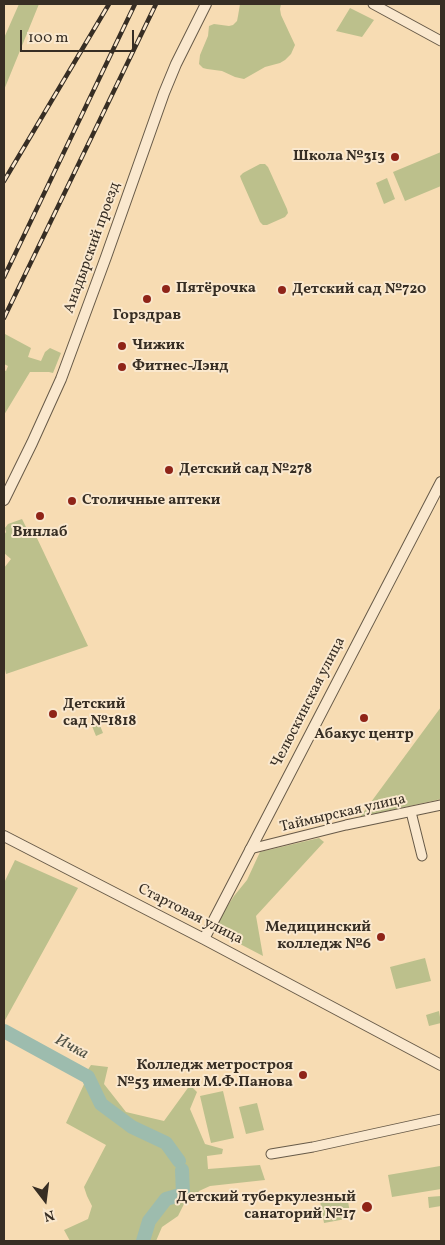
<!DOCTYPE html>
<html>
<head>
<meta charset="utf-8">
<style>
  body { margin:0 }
  #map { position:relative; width:445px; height:1245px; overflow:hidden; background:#f7dcb3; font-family:Vollkorn,serif }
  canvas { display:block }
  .frame { position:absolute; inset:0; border:5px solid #372e24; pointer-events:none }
  .north { position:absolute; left:20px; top:1175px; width:50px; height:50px; -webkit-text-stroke:4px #fae8ce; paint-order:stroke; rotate:165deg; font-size:14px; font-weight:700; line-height:20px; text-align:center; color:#372e24 }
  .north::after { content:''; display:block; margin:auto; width:18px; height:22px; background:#372e24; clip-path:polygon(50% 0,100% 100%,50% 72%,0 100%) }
  .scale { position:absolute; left:20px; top:30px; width:114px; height:22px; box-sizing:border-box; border:2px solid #372e24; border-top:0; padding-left:6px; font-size:15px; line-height:18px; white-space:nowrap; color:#372e24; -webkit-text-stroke:4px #fae8ce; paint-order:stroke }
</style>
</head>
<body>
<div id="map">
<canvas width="445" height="1245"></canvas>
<div class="frame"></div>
<div class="north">N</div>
<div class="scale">100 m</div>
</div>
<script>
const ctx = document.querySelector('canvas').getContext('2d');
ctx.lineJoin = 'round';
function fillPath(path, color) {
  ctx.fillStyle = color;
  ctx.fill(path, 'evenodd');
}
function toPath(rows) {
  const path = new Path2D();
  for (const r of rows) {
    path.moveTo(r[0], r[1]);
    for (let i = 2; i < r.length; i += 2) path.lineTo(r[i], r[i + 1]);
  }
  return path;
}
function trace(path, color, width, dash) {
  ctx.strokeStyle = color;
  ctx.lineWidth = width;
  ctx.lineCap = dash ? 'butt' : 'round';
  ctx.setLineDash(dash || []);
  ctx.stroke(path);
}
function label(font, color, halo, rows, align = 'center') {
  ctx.font = font + ' Vollkorn,serif';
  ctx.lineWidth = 4;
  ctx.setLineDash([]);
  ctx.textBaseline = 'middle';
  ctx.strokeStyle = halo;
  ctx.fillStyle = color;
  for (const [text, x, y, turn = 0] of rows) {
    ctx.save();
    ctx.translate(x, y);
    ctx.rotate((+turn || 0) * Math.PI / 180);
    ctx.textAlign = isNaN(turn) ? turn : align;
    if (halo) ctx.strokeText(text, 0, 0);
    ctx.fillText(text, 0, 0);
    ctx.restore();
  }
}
fillPath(toPath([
  [19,4,39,4,4,90,4,38],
  [240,4,281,4,280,9,281,15,295,45,291,54,285,60,280,63,265,67,244,79,235,77,222,71,207,69,203,68,199,64,200,55,208,36,209,26,214,24,229,26,233,25,237,21,238,16],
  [350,8,374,20,362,37,336,31],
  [441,152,441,186,405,201,393,172],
  [260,164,265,164,268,167,287,209,288,213,285,217,267,225,263,225,260,222,241,179,240,176,243,173],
  [387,178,395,199,384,204,376,183],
  [5,334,31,348,28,357,41,361,45,352,50,348,61,353,53,373,49,372,30,372,4,415,4,370,6,371,8,366,4,364],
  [22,519,31,537,36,536,88,646,6,674,4,664,4,568,11,559,4,553,4,535,6,532,5,528,8,524],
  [441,707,441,799,360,817],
  [97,718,103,733,96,736,90,721],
  [319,838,324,842,256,916,263,956,219,933,215,925,234,896,247,880,260,852],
  [15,860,78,888,4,1022,4,883],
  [425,958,431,981,396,989,390,967],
  [439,1011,441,1023,429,1026,426,1015],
  [4,1030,85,1074,91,1065,108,1067,104,1084,126,1112,164,1121,190,1085,197,1092,190,1109,205,1144,223,1149,222,1154,207,1156,208,1169,260,1165,265,1180,210,1186,199,1191,195,1197,186,1200,178,1216,162,1227,156,1241,70,1241,64,1230,88,1219,92,1206,87,1196,84,1187,106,1145,66,1123,86,1080,20,1045,4,1038],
  [223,1091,234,1138,211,1143,200,1096],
  [257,1103,264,1130,246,1134,239,1107],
  [440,1166,441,1189,392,1197,388,1175],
  [347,1196,351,1218,324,1223,320,1201],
  [441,1196,441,1206,429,1208,428,1197]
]), '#bcc08c');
trace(toPath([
  [4,1031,88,1077,101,1104,132,1127,166,1143,179,1161],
  [143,1241,149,1221,166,1199,183,1194,182,1170]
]), '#9dbcae', 14);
const minor = toPath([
  [373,4,441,41],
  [411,812,422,856],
  [250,849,346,825,441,805],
  [271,1154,313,1147,441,1119]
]);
const tertiary = toPath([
  [4,500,32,443,61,379,106,257,164,93,176,64,206,4],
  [4,836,204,939,441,1065],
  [204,939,441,482]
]);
trace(minor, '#675a48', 11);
trace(tertiary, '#675a48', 12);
trace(minor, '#fae8ce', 9);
trace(tertiary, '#fae8ce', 10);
const rail = toPath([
  [4,181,109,4],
  [4,277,135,4],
  [4,318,156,4]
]);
trace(rail, '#372e24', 4.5);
trace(rail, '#fae8ce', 2.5, [8]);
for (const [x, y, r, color] of [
  [395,157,5,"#8f2418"],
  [166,289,5,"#8f2418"],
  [282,290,5,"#8f2418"],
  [147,299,5,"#8f2418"],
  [122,346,5,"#8f2418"],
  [122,367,5,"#8f2418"],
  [169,470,5,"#8f2418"],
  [72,501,5,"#8f2418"],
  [40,516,5,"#8f2418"],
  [53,714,5,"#8f2418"],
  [364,718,5,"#8f2418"],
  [381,937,5,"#8f2418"],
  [303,1075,5,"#8f2418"],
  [367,1207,6,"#8f2418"]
]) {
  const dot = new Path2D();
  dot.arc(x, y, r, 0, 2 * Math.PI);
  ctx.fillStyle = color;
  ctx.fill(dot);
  trace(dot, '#fae8ce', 2);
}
label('bold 15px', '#372e24', '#fae8ce', [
  ["Школа №313",385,157,"right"],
  ["Пятёрочка",176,289],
  ["Детский сад №720",292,290],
  ["Горздрав",147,316,"center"],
  ["Чижик",132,346],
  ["Фитнес-Лэнд",132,367],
  ["Детский сад №278",179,470],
  ["Столичные аптеки",82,501],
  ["Винлаб",40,533,"center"],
  ["Детский",63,705],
  ["сад №1818",63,722],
  ["Абакус центр",364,735,"center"],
  ["Медицинский",371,928,"right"],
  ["колледж №6",371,945,"right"],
  ["Колледж метростроя",293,1066,"right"],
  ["№53 имени М.Ф.Панова",293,1083,"right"],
  ["Детский туберкулезный",356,1198,"right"],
  ["санаторий №17",356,1215,"right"]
], 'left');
label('15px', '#372e24', '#fae8ce', [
  ["Анадырский проезд",93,248,-70],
  ["Челюскинская улица",309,703,-63],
  ["Таймырская улица",343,814,-13],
  ["Стартовая улица",190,915,27]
]);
label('italic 16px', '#505246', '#fae8ce', [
  ["Ичка",71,1048,28]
]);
</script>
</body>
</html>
